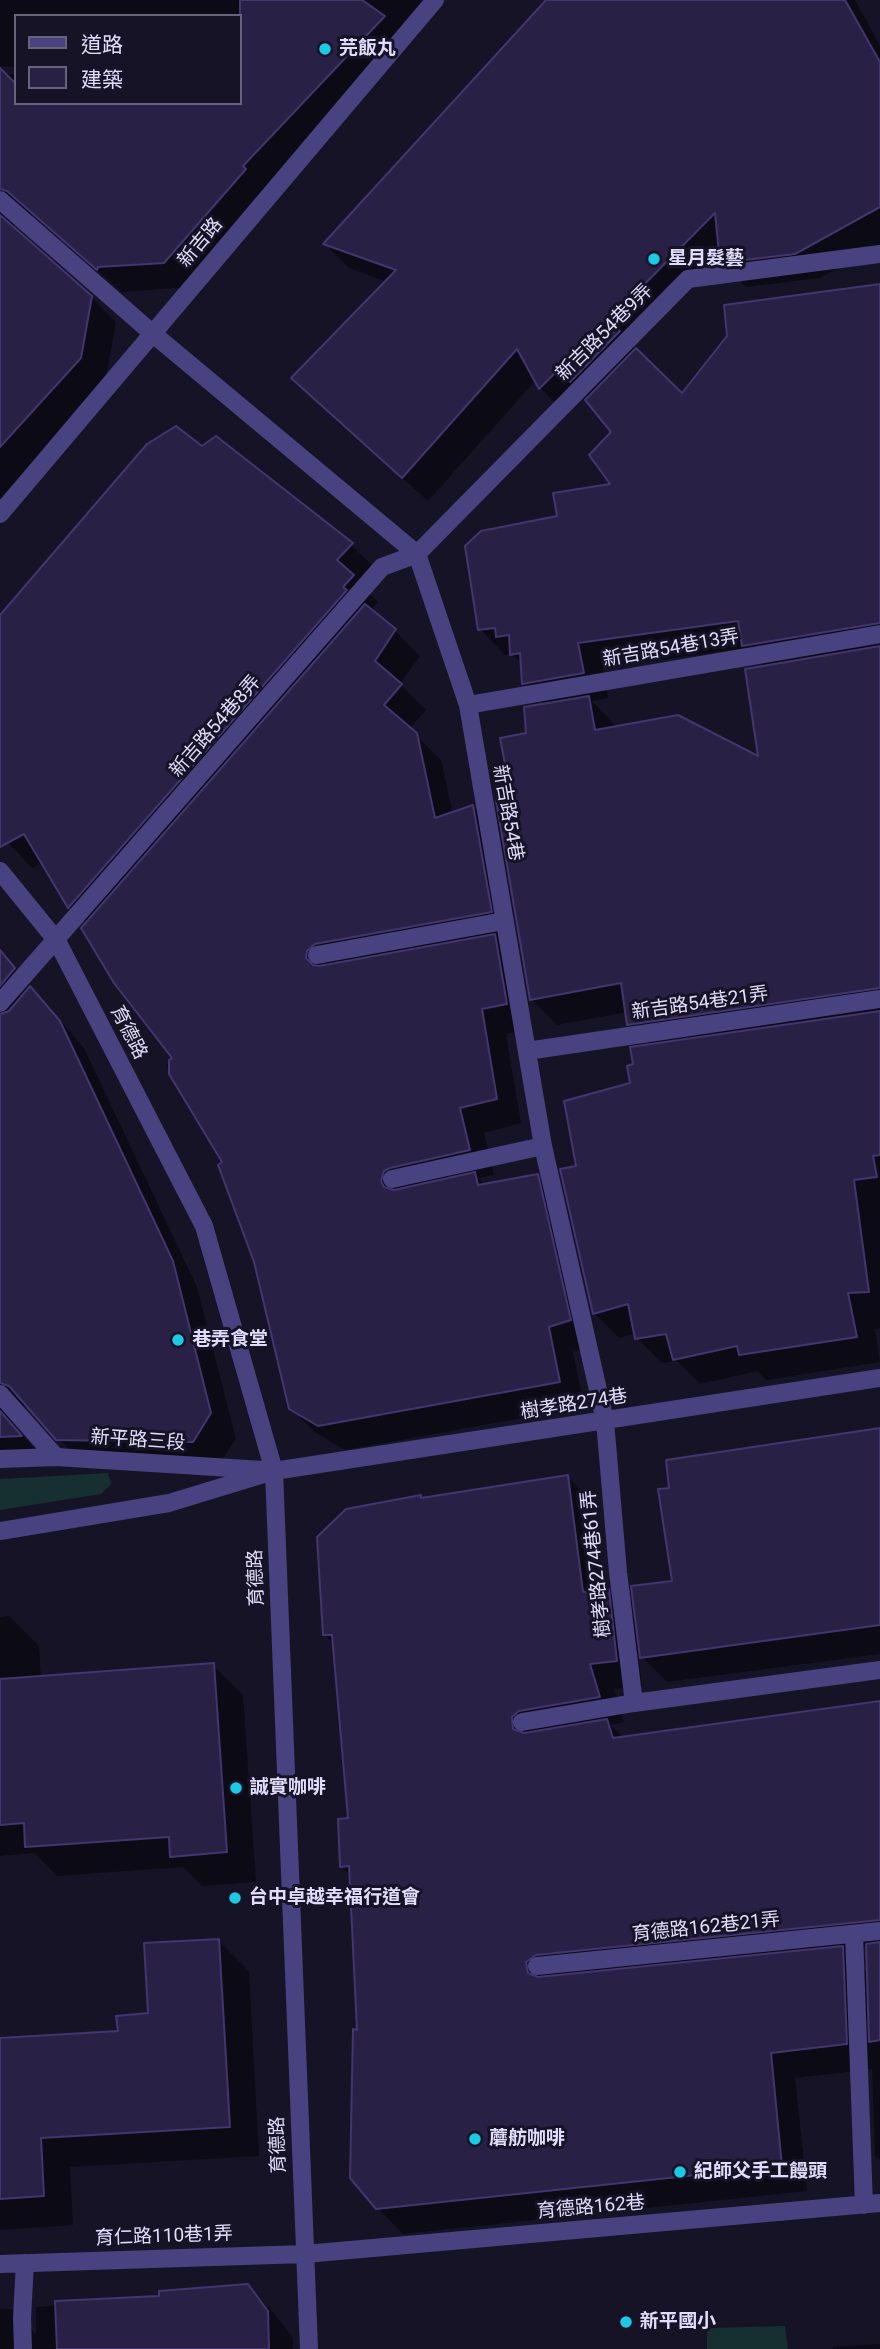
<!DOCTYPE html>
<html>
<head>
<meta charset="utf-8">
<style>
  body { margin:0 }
  #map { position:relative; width:880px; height:2349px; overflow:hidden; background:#171326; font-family:Roboto,"Noto Sans TC",sans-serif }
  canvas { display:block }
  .legend { position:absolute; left:14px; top:14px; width:228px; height:91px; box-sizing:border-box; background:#171326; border:2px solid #68637b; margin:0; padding:9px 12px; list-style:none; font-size:21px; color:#e1dcfb }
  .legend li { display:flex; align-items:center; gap:14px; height:35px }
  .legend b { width:35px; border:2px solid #68637b }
</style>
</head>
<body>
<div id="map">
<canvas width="880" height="2349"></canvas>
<ul class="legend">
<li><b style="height:9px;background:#484380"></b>道路</li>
<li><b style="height:19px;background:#292145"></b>建築</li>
</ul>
</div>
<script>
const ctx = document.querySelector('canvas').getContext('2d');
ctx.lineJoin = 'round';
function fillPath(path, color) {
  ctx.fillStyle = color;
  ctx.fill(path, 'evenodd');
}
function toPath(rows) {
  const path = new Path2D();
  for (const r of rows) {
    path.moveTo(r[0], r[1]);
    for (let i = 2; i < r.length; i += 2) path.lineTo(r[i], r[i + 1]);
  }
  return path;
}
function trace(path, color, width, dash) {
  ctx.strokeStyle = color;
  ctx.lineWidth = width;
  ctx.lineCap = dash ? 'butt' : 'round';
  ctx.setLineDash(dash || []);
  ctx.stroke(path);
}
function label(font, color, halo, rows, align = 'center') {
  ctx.font = font + ' Roboto,"Noto Sans TC",sans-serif';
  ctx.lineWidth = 6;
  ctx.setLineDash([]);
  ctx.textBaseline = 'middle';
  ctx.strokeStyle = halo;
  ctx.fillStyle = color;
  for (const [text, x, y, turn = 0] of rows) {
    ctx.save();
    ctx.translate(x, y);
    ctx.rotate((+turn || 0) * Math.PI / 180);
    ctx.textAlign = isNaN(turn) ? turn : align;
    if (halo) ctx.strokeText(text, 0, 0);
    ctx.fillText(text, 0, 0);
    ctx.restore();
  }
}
fillPath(toPath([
  [108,1473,111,1484,101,1494,0,1510,0,1479],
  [785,2326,788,2349,707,2349,707,2328]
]), '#162f30');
fillPath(toPath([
  [0,0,440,0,189,287,122,292,34,216,22,213,15,218,13,229,91,297,116,322,105,383,0,498,0,75,14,74,14,67,0,66],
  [16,16,240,16,240,103,16,103],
  [548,0,855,0,880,45,880,245,820,278,746,287,722,263,721,256,632,345,682,396,880,288,880,1328,875,1329,880,1362,766,1380,758,1371,700,1384,677,1361,662,1363,637,1338,636,1333,619,1338,594,1313,578,1168,632,1085,635,1066,651,1046,629,1024,627,1012,557,1025,531,999,517,821,528,735,545,705,524,683,522,664,512,654,505,655,480,629,559,518,613,485,614,432,584,393,565,412,540,388,536,380,428,501,318,402,387,282,349,268,325,244],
  [746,648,765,667,760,759,614,728,613,723,592,701,608,698,603,668],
  [202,448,351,545,377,570,362,586,378,602,370,611,395,631,420,656,400,684,426,710,409,729,441,760,453,814,473,807,498,832,516,936,498,940,520,961,531,1029,506,1034,521,1123,484,1133,494,1175,479,1178,485,1185,537,1176,562,1201,595,1345,573,1352,584,1407,345,1450,316,1433,290,1408,256,1262,224,1163,166,1065,174,1058,87,924,70,907,43,862,32,868,0,834,0,618],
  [0,950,84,1048,197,1287,236,1439,218,1466,83,1464,31,1409,24,1407,14,1415,13,1424,44,1460,0,1463],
  [880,1430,880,1654,667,1682,638,1653,642,1686,614,1689,624,1722,610,1725,624,1738,880,1703,880,2160,875,2156,872,2069,795,2078,807,2191,403,2234,378,2208,359,2032,351,1876,342,1867,350,1820,334,1644,325,1635,421,1497,423,1499,568,1477,593,1502,604,1591,608,1591,637,1620,674,1583,671,1490],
  [868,1948,869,1974,845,1950],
  [9,1616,39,1646,41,1678,213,1665,243,1695,256,1882,202,1886,183,1867,57,1876,34,1853,0,1856,0,1617],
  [219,1941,249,1971,259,2156,70,2167,73,2225,0,2230,0,2040,119,2033,150,2015],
  [247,2286,273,2312,293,2338,293,2349,0,2349,0,2309,11,2309,36,2334,36,2307,161,2298],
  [880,2344,880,2349,833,2349,833,2347]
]), '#0007');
const building = toPath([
  [240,0,362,0,385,16,243,166,246,169,164,263,98,267,97,270,7,191,0,189,0,68,16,84,16,103,240,103,240,0],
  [546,0,845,0,880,62,880,207,795,254,720,263,715,213,609,320,620,331,570,382,559,369,539,389,517,349,402,478,291,378,396,270,323,244,546,0],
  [0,215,92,296,81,358,0,447,0,215],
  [880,284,880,623,742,646,738,621,578,643,584,673,522,684,520,653,510,655,509,635,496,637,495,628,478,630,465,546,481,531,557,516,553,493,610,484,589,455,611,432,585,400,636,348,682,393,727,336,724,305,880,284],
  [176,426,202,446,216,436,353,543,337,560,354,575,343,587,347,590,68,908,24,834,0,847,0,615,147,444,176,426],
  [365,604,396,629,375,661,402,684,384,705,417,733,435,818,473,805,492,912,315,944,307,951,306,958,313,965,319,966,495,934,507,1004,482,1009,497,1099,460,1108,470,1150,390,1168,384,1171,381,1181,384,1187,394,1190,475,1172,478,1185,538,1174,571,1320,549,1327,560,1382,318,1426,289,1409,254,1262,218,1165,222,1162,169,1074,169,1060,172,1058,114,983,81,928,365,604],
  [880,646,880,988,627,1025,621,983,530,1000,496,800,515,816,500,738,526,733,524,707,589,696,595,730,678,715,758,756,745,669,880,646],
  [0,950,15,968,0,986,0,950],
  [30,986,60,1021,173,1261,211,1413,193,1442,56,1440,9,1386,0,1383,0,1014,9,1011,30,986],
  [880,1011,880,1155,873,1156,877,1177,854,1180,869,1292,848,1293,857,1337,739,1355,737,1346,673,1360,666,1334,635,1339,628,1304,593,1314,560,1169,576,1166,564,1101,630,1083,627,1066,633,1064,630,1047,880,1011],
  [0,1411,22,1436,0,1437,0,1411],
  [880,1428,880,1625,640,1658,631,1586,672,1581,658,1489,669,1488,666,1460,880,1428],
  [568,1475,583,1592,609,1589,617,1661,590,1664,600,1697,519,1711,512,1717,513,1729,524,1733,607,1719,613,1738,880,1701,880,1920,536,1955,526,1962,528,1973,538,1977,843,1946,847,2044,771,2053,782,2166,376,2209,350,2178,353,2029,357,2030,349,1866,340,1867,338,1819,348,1818,332,1635,323,1635,317,1537,346,1509,421,1495,421,1498,568,1475],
  [214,1663,227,1852,170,1857,169,1837,25,1847,24,1823,0,1825,0,1679,214,1663],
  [219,1939,230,2127,41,2138,44,2196,0,2199,0,2038,118,2031,116,2016,148,2013,144,1943,219,1939],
  [880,1942,880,2040,869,2042,866,1944,880,1942],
  [248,2284,268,2311,269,2349,57,2349,55,2301,159,2296,159,2291,248,2284]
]);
fillPath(building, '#292145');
trace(building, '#43356f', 2);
trace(toPath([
  [0,200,152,333,417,554,468,705,543,1146,605,1421,618,1572,634,1703],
  [0,514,435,0],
  [468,705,880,634],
  [0,871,57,941,204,1226,274,1471,309,2349],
  [317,955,504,921],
  [0,1003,382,567,417,554,688,279,880,254],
  [527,1051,880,999],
  [392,1179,543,1146],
  [0,1394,56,1457],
  [0,1459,56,1457,263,1470],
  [0,1531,169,1503,274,1471,880,1378],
  [522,1722,634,1703,880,1670],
  [854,1934,864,2205],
  [537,1966,880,1931],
  [0,2264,305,2254,880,2203],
  [23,2349,22,2318,25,2263]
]), '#484380', 18);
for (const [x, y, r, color] of [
  [325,49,7,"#1dcae6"],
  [654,259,7,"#1dcae6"],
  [178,1340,7,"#1dcae6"],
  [236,1788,7,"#1dcae6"],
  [235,1898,7,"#1dcae6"],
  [475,2139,7,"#1dcae6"],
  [680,2172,7,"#1dcae6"],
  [626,2322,7,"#1dcae6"]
]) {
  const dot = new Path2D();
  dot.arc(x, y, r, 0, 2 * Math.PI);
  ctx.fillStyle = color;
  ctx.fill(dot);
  trace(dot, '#171326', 2.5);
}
label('bold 19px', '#e1dcfb', '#171326', [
  ["芫飯丸",339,49],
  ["星月髮藝",668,259],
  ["巷弄食堂",192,1340],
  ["誠實咖啡",250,1788],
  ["台中卓越幸福行道會",249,1898],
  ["蘑舫咖啡",489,2139],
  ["紀師父手工饅頭",694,2172],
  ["新平國小",640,2322]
], 'left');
label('19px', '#e1dcfb', '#171326', [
  ["新吉路",201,243,-50],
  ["新吉路54巷9弄",605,333,-45],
  ["新吉路54巷13弄",671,649,-10],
  ["新吉路54巷8弄",216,727,-49],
  ["新吉路54巷",507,813,80],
  ["新吉路54巷21弄",700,1004,-8],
  ["育德路",128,1033,63],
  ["樹孝路274巷",574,1405,-9],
  ["新平路三段",138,1441,4],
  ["樹孝路274巷61弄",597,1564,-96],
  ["育德路",257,1578,-92],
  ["育德路162巷21弄",706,1928,-6],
  ["育德路",279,2145,-92],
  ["育德路162巷",591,2208,-5],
  ["育仁路110巷1弄",164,2237,-2]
]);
</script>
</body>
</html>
